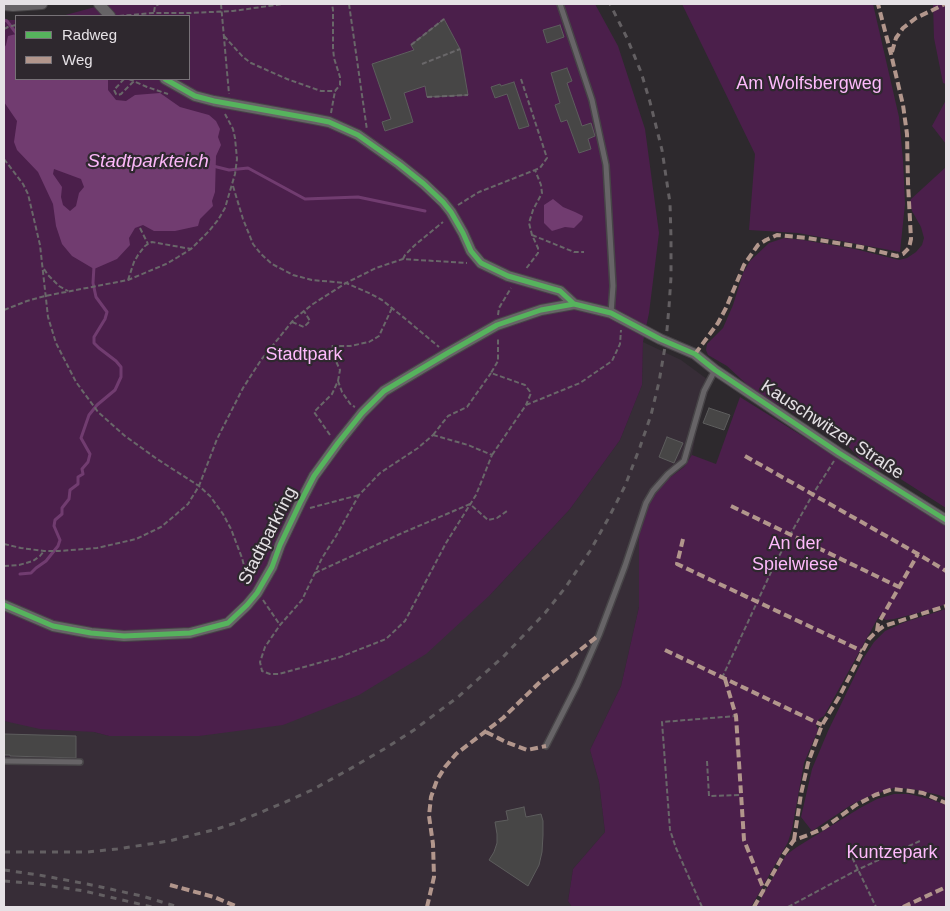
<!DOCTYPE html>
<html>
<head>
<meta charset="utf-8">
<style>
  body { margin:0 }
  #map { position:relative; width:950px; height:911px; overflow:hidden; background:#2d292d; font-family:Arial,sans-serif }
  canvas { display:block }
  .frame { position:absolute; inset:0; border:5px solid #e5e1e5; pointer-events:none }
  .legend { position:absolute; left:15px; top:15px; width:175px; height:65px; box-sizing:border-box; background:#2e282e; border:1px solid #777277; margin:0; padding:6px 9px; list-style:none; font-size:15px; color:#e5e1e5 }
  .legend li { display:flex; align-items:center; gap:10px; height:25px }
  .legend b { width:25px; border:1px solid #777277 }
</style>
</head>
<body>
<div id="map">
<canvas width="950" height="911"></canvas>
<div class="frame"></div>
<ul class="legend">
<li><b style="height:6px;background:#56b35d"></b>Radweg</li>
<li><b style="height:6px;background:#b2968c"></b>Weg</li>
</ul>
</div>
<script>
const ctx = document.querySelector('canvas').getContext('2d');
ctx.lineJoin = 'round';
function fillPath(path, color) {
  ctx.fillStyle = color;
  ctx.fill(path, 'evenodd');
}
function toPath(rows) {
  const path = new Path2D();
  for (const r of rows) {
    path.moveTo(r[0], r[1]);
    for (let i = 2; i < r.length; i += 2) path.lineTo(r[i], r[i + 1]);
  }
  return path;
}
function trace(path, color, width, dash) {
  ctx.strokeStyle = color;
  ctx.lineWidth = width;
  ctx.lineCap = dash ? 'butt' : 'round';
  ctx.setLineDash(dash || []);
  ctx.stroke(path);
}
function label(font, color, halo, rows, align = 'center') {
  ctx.font = font + ' Arial,sans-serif';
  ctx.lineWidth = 4.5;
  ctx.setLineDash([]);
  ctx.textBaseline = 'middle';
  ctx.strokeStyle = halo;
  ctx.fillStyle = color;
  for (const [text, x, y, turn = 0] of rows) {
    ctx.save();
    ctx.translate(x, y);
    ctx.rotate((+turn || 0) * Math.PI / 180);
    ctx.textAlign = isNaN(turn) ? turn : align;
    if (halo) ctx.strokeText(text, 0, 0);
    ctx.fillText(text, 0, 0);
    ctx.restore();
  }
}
fillPath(toPath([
  [643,342,681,360,711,382,698,423,692,455,684,467,664,482,650,501,639,535,639,607,621,686,590,750,599,782,605,832,573,869,568,901,572,907,4,907,4,721,94,732,109,736,490,595,570,509,620,440,642,385]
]), '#372d37');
fillPath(toPath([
  [106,4,595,4,618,46,645,129,659,233,649,313,643,342,642,385,620,440,570,509,490,595,426,654,359,695,283,725,199,736,109,736,94,732,40,729,4,721,4,20,16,20,16,79,189,79,189,16,62,16],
  [682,4,873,4,899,117,903,160,905,204,900,252,798,233,749,230,755,154],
  [933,4,946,4,946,84,943,83,934,38],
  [946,100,946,144,932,126],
  [946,167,946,508,885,469,878,471,860,459,848,446,818,426,755,392,727,366,708,355,706,350,707,344,723,328,733,305,743,273,750,261,769,243,784,238,803,240,855,249,899,260,907,258,916,252,922,245,924,238,921,227,912,211,910,202,911,199],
  [740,397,946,526,946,604,930,610,894,619,886,620,879,616,824,716,819,719,817,722,816,725,818,730,804,763,792,829,788,842,751,907,572,907,568,901,573,869,605,832,599,782,590,750,621,686,639,607,639,535,650,501,664,482,684,467,692,455,716,464],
  [946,609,946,798,939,795,912,789,894,788,865,798,851,805,812,831,801,817,812,769,828,731,863,659,874,642,885,631,905,622],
  [894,794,909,794,933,800,946,805,946,907,756,907,786,855,797,847,860,808,877,799]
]), '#4b1f4b');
fillPath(toPath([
  [16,34,16,79,108,79,108,90,116,100,126,101,135,95,160,93,180,107,209,115,216,121,220,129,218,137,221,145,216,156,215,192,212,201,213,206,200,219,198,226,175,231,154,231,143,225,135,228,129,238,130,245,117,259,94,269,72,256,62,244,56,226,53,204,38,172,17,150,14,142,17,121,4,102,4,48,6,45,8,36],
  [54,169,81,179,84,187,79,193,76,206,70,211,63,205,61,197,62,187,53,174],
  [553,199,563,207,575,212,583,216,582,220,574,228,565,227,552,231,544,223,544,205]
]), '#713c70');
trace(toPath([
  [4,20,7,21,16,33],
  [213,166,229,170,248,168,305,199,358,197,425,211],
  [20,574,31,573,36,568,46,561,58,546,60,540,54,526,55,520,62,514,62,508,69,499,70,490,78,484,78,477,83,474,82,469,88,462,90,454,81,438,89,415,97,405,115,390,121,377,121,367,116,361,99,348,94,343,94,337,105,319,107,312,96,297,93,283,94,266]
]), '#713c70', 3);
const building = toPath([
  [444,19,460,49,468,95,427,97,425,86,404,93,413,122,385,131,382,122,391,119,372,64,414,50,411,45,444,19],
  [560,25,564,37,547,43,543,30,560,25],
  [567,68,572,81,567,83,582,126,591,123,595,136,588,139,591,149,579,153,567,120,561,122,555,105,560,103,551,73,567,68],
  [514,82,529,126,519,129,507,94,495,98,491,87,500,84,501,86,514,82],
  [709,408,730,415,724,430,703,423,709,408],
  [667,437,683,443,674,463,659,457,667,437],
  [4,734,76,736,76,758,10,756,10,755,4,755,4,734],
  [524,807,526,817,541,814,543,821,543,835,542,852,539,865,528,886,489,860,494,852,497,843,497,834,495,822,508,820,506,811,524,807]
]);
fillPath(building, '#474646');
trace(building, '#5d5d5d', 1);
const lane = toPath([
  [560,4,592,100,606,165,613,286,611,313],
  [546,746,577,685,599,635,625,566,646,503,653,491,668,474,684,461,704,391,715,370],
  [4,761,80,762]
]);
const street = toPath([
  [99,4,110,16],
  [4,5,13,6,42,4],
  [165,79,195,96,214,101,314,119,329,122,358,135,399,164,424,184,443,202,451,212,463,233,471,251,481,263,508,276,560,291,574,304],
  [4,605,53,626,91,633,124,636,190,633,228,623,247,605,257,593,272,567,280,545,301,501,314,476,338,443,362,413,384,391,446,354,497,325,541,310,574,304,611,313,660,339,695,354,715,370,839,453,946,520]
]);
trace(lane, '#474447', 8);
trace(street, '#474447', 12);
trace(toPath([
  [221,4,229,94],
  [349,4,367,130],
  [154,12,155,6,159,4],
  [119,16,153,13,190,13,233,11,283,4],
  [4,29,8,27,16,25],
  [224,36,243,57,251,63,287,79,321,91,335,91,340,85,340,77,334,58,333,48,333,10,332,4],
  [411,45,444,19],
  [422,64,460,49],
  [124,79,114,90,116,94,118,95,121,94,134,81],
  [129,79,147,87,168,94],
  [521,79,547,158,540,168,535,170],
  [427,97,468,95],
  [331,113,335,91],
  [4,159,23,184,28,194,40,245,48,317,56,343,76,382,98,412,125,436,157,459,199,486,210,496,223,514,231,529,242,558,247,577,250,582],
  [233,186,243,219,253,244,261,254,272,264,293,275,312,280,346,283,371,294,382,300,408,321,439,347],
  [458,205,479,192,535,170,541,185,542,193,533,210,529,223,532,235,538,248,538,253,525,270],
  [140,228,148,244],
  [532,235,574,252,584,252],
  [403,259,405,255,415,245,443,222],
  [44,269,48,275,59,286,68,291],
  [128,280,134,262,138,255,145,246,148,244,152,242,191,249],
  [4,310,27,301,45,296,128,280,166,264,178,257,191,249,209,231,218,220,225,208,235,174,237,159,235,138,233,129,225,114],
  [498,315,499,308,511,288],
  [292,322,304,327,310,321,304,311],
  [338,381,340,370,335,359,331,346,350,346,369,342,379,336,392,308],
  [526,405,580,383,612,361,620,344,621,330],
  [330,435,314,412,332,394,338,381,342,392,351,405,355,407],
  [433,435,468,445,492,455,476,495,446,543,405,621,386,639,340,657,279,674,270,674,262,671,260,662,265,647,280,625,302,600,322,558,336,536,359,495,380,473,418,448,433,435],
  [433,435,448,416,467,407,491,373],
  [492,455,526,405,531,393,525,385,491,373,498,361,498,337],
  [310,508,359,495],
  [4,544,21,548,44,551,59,551,97,548,136,539,161,527,173,517,188,504,199,486,217,439,243,388,261,360,295,318,313,304,346,283,376,268,403,259,467,263],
  [4,566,19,565,33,561,40,556,44,551],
  [315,573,400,534,470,504,488,520,497,518,507,511],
  [263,600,280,625],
  [722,678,772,570,790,535,813,494,834,461],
  [707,761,709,796,741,795],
  [849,851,876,907],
  [702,907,676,848,670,830,662,722,736,716],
  [788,907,857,870,922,840]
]), '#696769', 2, [5, 2.5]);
trace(lane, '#676467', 5);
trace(street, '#676467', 10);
trace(toPath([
  [4,852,87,852,117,849,169,841,217,829,235,823,283,803,312,790,348,770,386,748,414,730,458,697,503,657,545,613,565,588,590,551,608,519,625,486,640,447,651,415,659,382,666,341,669,307,671,277,671,238,670,203,662,150,650,102,641,72,627,38,610,4],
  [4,870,39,875,87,884,142,896,178,907],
  [4,881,39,884,84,891,152,907]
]), '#635f62', 3, [6, 6]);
trace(toPath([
  [892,52,896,38,903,28,916,18,945,4],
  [695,354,718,323,726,308,744,265,758,245,766,240,777,235,807,238,861,247,897,256,903,254,909,248,911,239,908,183,907,134,903,105,891,54,878,4],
  [745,456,918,554,946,571],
  [731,506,899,587],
  [683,539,677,564,862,651],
  [877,631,878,624,918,554],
  [665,650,822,725],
  [725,679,736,716,744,840,764,890],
  [486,732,506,742,527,750,546,746],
  [794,840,801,794,808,763,822,725,839,697,869,639,877,631,884,626,946,606],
  [170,885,214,897,238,907],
  [427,907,434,877,433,844,429,816,431,797,437,780,445,767,456,754,503,718,542,680,599,635],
  [754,907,784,854,794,840,808,835,824,828,856,805,875,795,893,789,910,791,923,793,946,803],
  [903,907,946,887]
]), '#b2968c', 4, [8, 4]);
trace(toPath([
  [165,79,195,96,214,101,314,119,329,122,358,135,399,164,424,184,443,202,451,212,463,233,471,251,481,263,508,276,560,291,574,304],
  [4,605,53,626,91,633,124,636,190,633,228,623,247,605,257,593,272,567,280,545,301,501,314,476,338,443,362,413,384,391,446,354,497,325,541,310,574,304,611,313,660,339,695,354,715,370,839,453,946,520]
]), '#56b35d', 5);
label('18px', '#febafc', '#2e282e', [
  ["Am Wolfsbergweg",809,84],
  ["Stadtpark",304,355],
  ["An der",795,544],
  ["Spielwiese",795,565],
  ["Kuntzepark",892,853]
]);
label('18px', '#e5e1e5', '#2e282e', [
  ["Kauschwitzer Straße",832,430,33],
  ["Stadtparkring",268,536,-63]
]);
label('italic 19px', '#fcb8f9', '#2e282e', [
  ["Stadtparkteich",148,162]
]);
</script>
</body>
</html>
